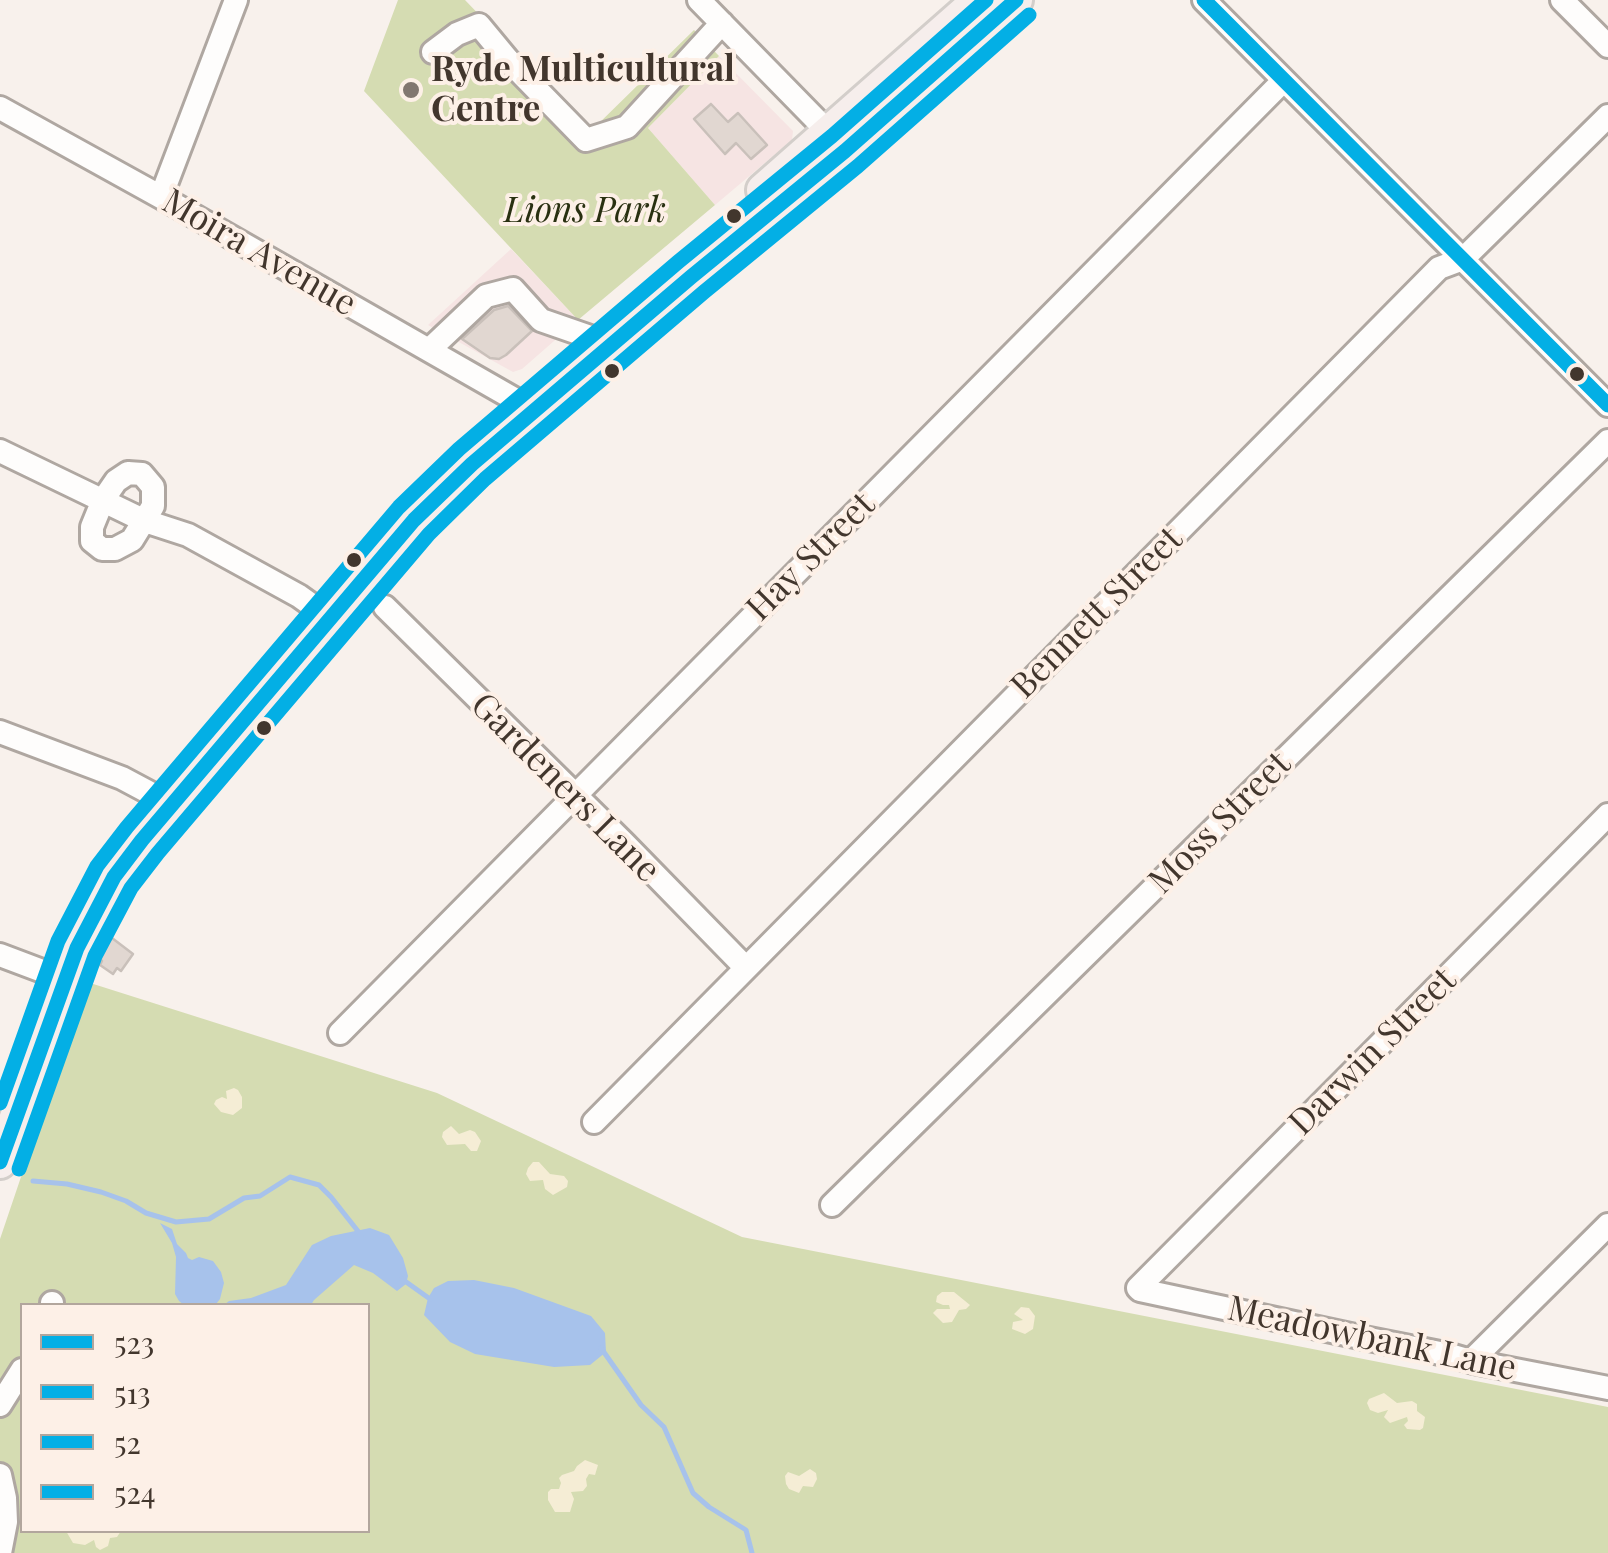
<!DOCTYPE html>
<html>
<head>
<meta charset="utf-8">
<style>
  body { margin:0 }
  #map { position:relative; width:1608px; height:1553px; overflow:hidden; background:#f8f1ec; font-family:"Playfair Display",serif }
  canvas { display:block }
  .legend { position:absolute; left:20px; top:1303px; width:350px; height:230px; box-sizing:border-box; background:#fdf0e7; border:2px solid #b2a69d; margin:0; padding:12px 18px; list-style:none; font-size:30px; color:#42362d }
  .legend li { display:flex; align-items:center; gap:20px; height:50px }
  .legend b { width:50px; border:2px solid #b2a69d }
</style>
</head>
<body>
<div id="map">
<canvas width="1608" height="1553"></canvas>
<ul class="legend">
<li><b style="height:12px;background:#03afe5"></b>523</li>
<li><b style="height:12px;background:#03afe5"></b>513</li>
<li><b style="height:12px;background:#03afe5"></b>52</li>
<li><b style="height:12px;background:#03afe5"></b>524</li>
</ul>
</div>
<script>
const ctx = document.querySelector('canvas').getContext('2d');
ctx.lineJoin = 'round';
function fillPath(path, color) {
  ctx.fillStyle = color;
  ctx.fill(path, 'evenodd');
}
function toPath(rows) {
  const path = new Path2D();
  for (const r of rows) {
    path.moveTo(r[0], r[1]);
    for (let i = 2; i < r.length; i += 2) path.lineTo(r[i], r[i + 1]);
  }
  return path;
}
function trace(path, color, width, dash) {
  ctx.strokeStyle = color;
  ctx.lineWidth = width;
  ctx.lineCap = dash ? 'butt' : 'round';
  ctx.setLineDash(dash || []);
  ctx.stroke(path);
}
function label(font, color, halo, rows, align = 'center') {
  ctx.font = font + ' "Playfair Display",serif';
  ctx.lineWidth = 8;
  ctx.setLineDash([]);
  ctx.textBaseline = 'middle';
  ctx.strokeStyle = halo;
  ctx.fillStyle = color;
  for (const [text, x, y, turn = 0] of rows) {
    ctx.save();
    ctx.translate(x, y);
    ctx.rotate((+turn || 0) * Math.PI / 180);
    ctx.textAlign = isNaN(turn) ? turn : align;
    if (halo) ctx.strokeText(text, 0, 0);
    ctx.fillText(text, 0, 0);
    ctx.restore();
  }
}
fillPath(toPath([
  [719,56,793,131,792,140,715,205,648,128],
  [511,249,578,320,522,369,513,372,428,325]
]), '#f6e4e3');
fillPath(toPath([
  [398,0,465,0,591,131,694,30,719,56,648,128,715,205,578,320,364,91],
  [87,982,437,1093,742,1237,1608,1407,1608,1553,0,1553,0,1239],
  [22,1306,368,1306,368,1530,22,1530]
]), '#d5dcb2');
fillPath(toPath([
  [234,1088,238,1090,242,1097,242,1108,233,1115,221,1112,214,1104,216,1100,222,1097,227,1099,226,1091],
  [451,1126,459,1134,470,1130,475,1132,481,1141,477,1151,471,1151,465,1144,447,1145,442,1137,443,1132],
  [533,1162,539,1162,550,1174,564,1176,568,1181,567,1187,553,1195,545,1189,543,1180,530,1181,526,1174,528,1168],
  [942,1292,954,1292,970,1305,966,1309,959,1310,952,1322,943,1323,933,1313,937,1309,950,1309,949,1305,943,1305,936,1302,937,1296],
  [1021,1307,1029,1308,1035,1316,1033,1329,1025,1334,1012,1329,1013,1322,1023,1320,1014,1314],
  [1384,1393,1397,1403,1412,1401,1417,1404,1417,1411,1425,1417,1423,1428,1420,1430,1407,1429,1404,1425,1408,1421,1407,1417,1390,1423,1384,1417,1388,1410,1378,1413,1370,1410,1367,1403,1369,1399],
  [585,1460,598,1465,595,1475,589,1474,586,1479,587,1486,583,1491,571,1492,574,1499,570,1512,555,1512,548,1500,548,1492,551,1489,559,1489,561,1483,559,1478,562,1475,574,1471,577,1466],
  [810,1469,816,1473,817,1479,813,1487,803,1486,799,1493,789,1489,786,1484,785,1476,788,1472,799,1476],
  [66,1531,121,1531,117,1537,110,1538,108,1546,100,1550,96,1547,94,1540,85,1545,73,1543]
]), '#f5edd5');
fillPath(toPath([
  [160,1223,172,1229,177,1244,186,1253,188,1258,192,1260,199,1257,213,1261,221,1272,224,1283,220,1299,216,1304,184,1305,179,1301,175,1294,176,1257,172,1243],
  [370,1228,389,1235,403,1258,408,1276,406,1284,397,1291,373,1273,354,1265,314,1300,311,1305,224,1305,229,1301,251,1298,286,1285,312,1245,331,1236],
  [474,1280,514,1288,591,1316,605,1333,606,1352,590,1365,554,1367,475,1354,450,1342,424,1315,428,1298,434,1288,448,1281]
]), '#a7c2eb');
trace(toPath([
  [33,1181,67,1184,101,1192,126,1201,146,1213,176,1222,209,1219,244,1198,260,1196,290,1177,319,1185,331,1197,361,1235],
  [402,1279,430,1299],
  [601,1348,641,1405,664,1427,693,1493,709,1507,746,1530,752,1553]
]), '#a7c2eb', 5);
const building = toPath([
  [711,104,728,122,738,113,767,145,751,159,736,143,725,154,694,119,711,104],
  [508,306,532,331,506,355,499,359,490,358,462,339,494,310,508,306],
  [112,938,133,954,121,971,117,968,113,974,100,965,102,961,98,957,112,938]
]);
fillPath(building, '#e1d7d1');
trace(building, '#c9c0ba', 2.5);
const minor = toPath([
  [699,0,836,140],
  [1204,0,1608,405],
  [1562,0,1608,46],
  [433,52,457,34,479,25,508,60,586,140,627,127,722,23],
  [0,108,161,197,516,400],
  [161,197,236,0],
  [429,350,486,296,513,289,541,320,590,337],
  [0,451,145,521,188,535,299,596,313,606],
  [128,473,142,474,153,487,153,506,132,540,115,549,102,549,92,541,92,527,103,500,116,481,128,473],
  [385,607,624,843,746,968],
  [0,732,122,778,152,794],
  [1608,815,1138,1288,1140,1290,1369,1339,1450,1355,1474,1362,1608,1388],
  [0,955,45,972],
  [340,1033,1283,81],
  [594,1122,1439,268,1463,259,1608,116],
  [832,1205,1608,441],
  [52,1306,52,1303],
  [1471,1361,1608,1225],
  [0,1405,22,1370],
  [0,1475,5,1498,6,1522,0,1553]
]);
const highway = toPath([
  [763,190,979,0],
  [0,1162,77,948,114,877,142,840,414,520,472,464,691,277,845,151,1016,0]
]);
trace(minor, '#afa7a1', 28);
trace(highway, '#d3ceca', 38);
trace(minor, '#fefdfc', 22);
trace(highway, '#f6eeec', 32);
trace(toPath([
  [0,1162,77,948,114,877,142,840,414,520,472,464,691,277,845,151,1016,0]
]), '#03afe5', 15);
trace(toPath([
  [19,1169,95,956,131,888,158,853,429,534,485,479,704,292,858,166,1029,15]
]), '#03afe5', 15);
trace(toPath([
  [0,1103,58,941,97,866,127,827,399,507,459,449,678,262,832,136,986,0]
]), '#03afe5', 15);
trace(toPath([
  [1204,0,1608,405]
]), '#03afe5', 15);
for (const [x, y, r, color] of [
  [411,90,10,"#827770"],
  [734,216,9,"#42362d"],
  [612,371,9,"#42362d"],
  [1577,374,9,"#42362d"],
  [354,560,9,"#42362d"],
  [264,728,9,"#42362d"]
]) {
  const dot = new Path2D();
  dot.arc(x, y, r, 0, 2 * Math.PI);
  ctx.fillStyle = color;
  ctx.fill(dot);
  trace(dot, '#fdf0e7', 4);
}
label('bold 35px', '#42362d', '#fdf0e7', [
  ["Ryde Multicultural",431,70],
  ["Centre",431,110]
], 'left');
label('italic 35px', '#293011', '#fdf0e7', [
  ["Lions Park",585,211]
]);
label('35px', '#42362d', '#fdf0e7', [
  ["Moira Avenue",259,253,30],
  ["Hay Street",811,557,-45],
  ["Bennett Street",1097,613,-45],
  ["Gardeners Lane",565,788,45],
  ["Moss Street",1220,823,-45],
  ["Darwin Street",1373,1052,-45],
  ["Meadowbank Lane",1372,1339,12]
]);
</script>
</body>
</html>
